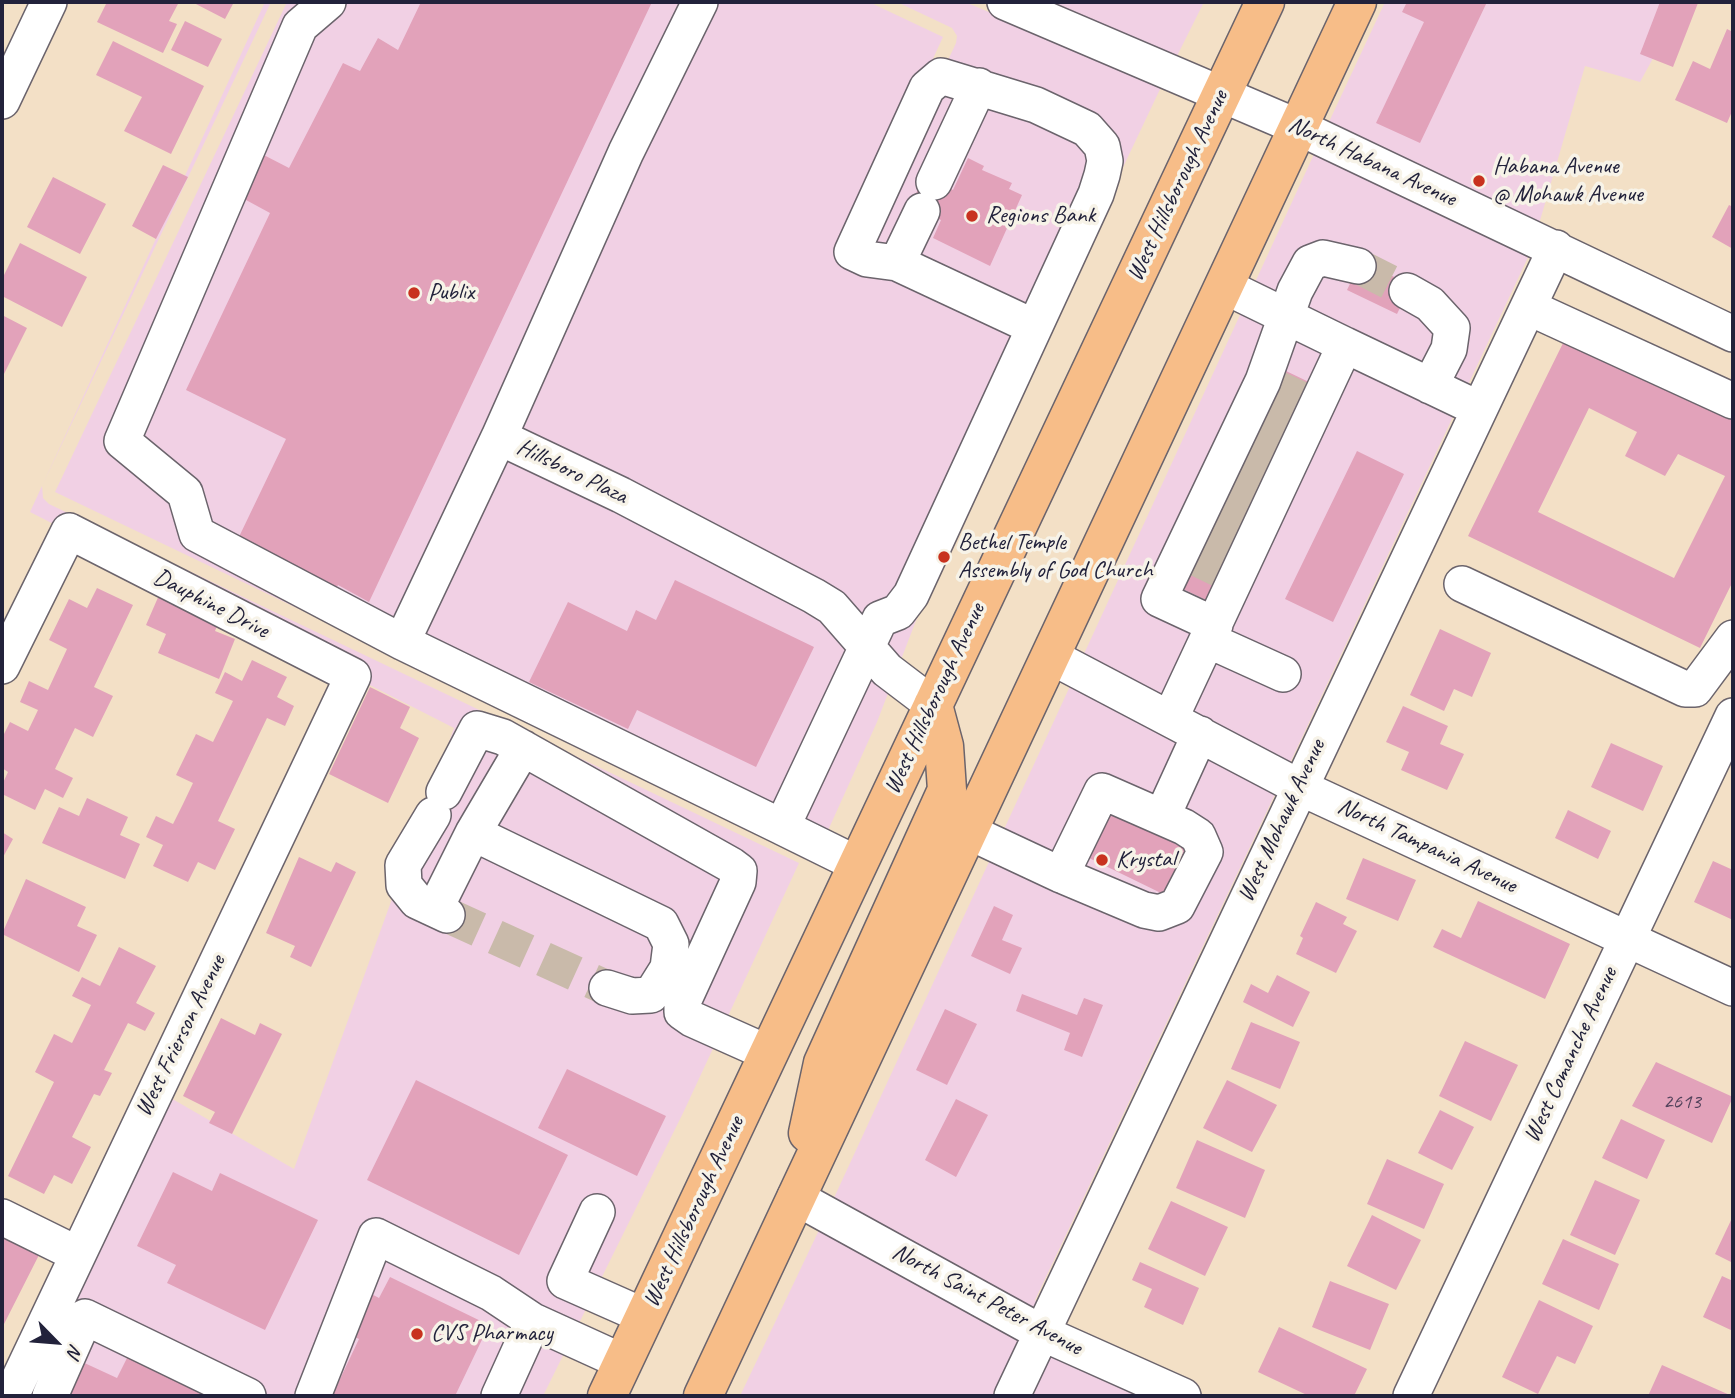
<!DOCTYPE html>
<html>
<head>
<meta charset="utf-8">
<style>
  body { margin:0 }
  #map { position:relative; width:1735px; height:1398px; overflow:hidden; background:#f3e0c6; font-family:Caveat,sans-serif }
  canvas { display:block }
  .frame { position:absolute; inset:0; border:4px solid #22223b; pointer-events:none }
  .north { position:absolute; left:21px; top:1307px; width:70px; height:70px; -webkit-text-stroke:5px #f7f3e8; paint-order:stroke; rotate:115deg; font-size:19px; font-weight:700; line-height:28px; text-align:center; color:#22223b }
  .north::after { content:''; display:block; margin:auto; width:24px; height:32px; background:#22223b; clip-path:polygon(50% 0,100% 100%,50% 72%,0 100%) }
</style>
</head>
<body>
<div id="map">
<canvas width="1735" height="1398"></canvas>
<div class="frame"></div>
<div class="north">N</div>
</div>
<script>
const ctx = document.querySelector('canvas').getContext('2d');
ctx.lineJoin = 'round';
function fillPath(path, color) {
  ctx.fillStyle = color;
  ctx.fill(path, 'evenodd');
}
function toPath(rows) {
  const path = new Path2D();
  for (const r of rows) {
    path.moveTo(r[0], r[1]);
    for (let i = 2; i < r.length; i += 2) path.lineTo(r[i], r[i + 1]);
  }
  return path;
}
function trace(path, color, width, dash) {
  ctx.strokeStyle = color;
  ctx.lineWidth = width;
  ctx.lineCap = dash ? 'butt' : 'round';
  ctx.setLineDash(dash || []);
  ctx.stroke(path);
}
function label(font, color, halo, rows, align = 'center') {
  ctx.font = font + ' Caveat,sans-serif';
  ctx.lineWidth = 7;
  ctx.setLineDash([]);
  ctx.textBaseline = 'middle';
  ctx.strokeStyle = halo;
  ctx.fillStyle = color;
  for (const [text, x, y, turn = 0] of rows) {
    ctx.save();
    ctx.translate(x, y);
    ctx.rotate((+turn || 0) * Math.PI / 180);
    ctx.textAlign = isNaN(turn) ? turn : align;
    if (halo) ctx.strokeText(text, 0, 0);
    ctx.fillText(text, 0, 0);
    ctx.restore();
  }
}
fillPath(toPath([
  [265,2,271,2,42,486,43,498,49,504,799,863,684,1111,543,1396,30,1396,169,1097,294,1169,454,728,30,512],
  [287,2,869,2,943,37,842,255,1044,345,917,618,877,722,816,857,55,492],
  [897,2,965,2,1162,85,1045,332,860,249,956,43,957,36,952,28],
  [1043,2,1204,2,1176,58],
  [1385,2,1684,2,1640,82,1585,66,1539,224,1328,124],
  [1315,152,1530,253,1289,765,1083,656],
  [1071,684,1276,792,1035,1300,1037,1302,1033,1311,833,1200],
  [820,1228,1021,1338,993,1396,740,1396],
  [1051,1353,1146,1396,1031,1396]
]), '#f1d0e4');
fillPath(toPath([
  [107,2,179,2,169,21,177,24,163,53,97,22],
  [192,2,234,2,225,19],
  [421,2,652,2,369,602,338,585,335,590,237,541,286,439,186,390,270,213,235,194,256,151,289,168,343,63,360,71,378,38,398,50],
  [1407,2,1487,2,1420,143,1376,123,1424,22,1402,12],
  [1660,2,1698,3,1673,67,1640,54],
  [185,21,222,39,208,67,171,50],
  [1727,29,1733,32,1733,109,1727,123,1675,100,1693,61,1710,69],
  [113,41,204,86,171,154,124,131,142,97,96,75],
  [968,158,984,166,982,170,1012,183,1009,189,1022,195,990,266,933,238,941,220,910,206,924,177,953,190],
  [163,165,188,177,156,239,132,226],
  [53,177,106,204,80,254,27,227],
  [1729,205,1733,207,1733,249,1712,237],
  [20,243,87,277,62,327,2,296,2,279],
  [1361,261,1411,285,1397,314,1347,290],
  [2,315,27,328,2,378],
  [1566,337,1733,419,1733,581,1700,648,1468,536],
  [1589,408,1637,432,1625,456,1665,476,1678,454,1725,476,1674,578,1538,512],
  [1286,371,1311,383,1206,600,1181,588],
  [1357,451,1404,474,1333,622,1285,599],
  [675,580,814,647,756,767,637,710,628,729,529,682,568,602,627,631,636,610,656,620],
  [163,586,223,611,215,631,235,639,219,679,158,653,166,634,146,625],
  [97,588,133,605,94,687,113,696,93,737,75,728,55,769,73,778,63,798,45,789,35,810,2,794,2,785,8,772,2,768,2,738,10,722,28,731,38,710,20,702,29,681,48,690,67,649,49,640,69,599,87,608],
  [1440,629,1491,653,1472,697,1454,689,1444,711,1410,695],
  [252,660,287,677,277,697,294,706,285,726,267,718,218,821,235,829,215,870,198,862,188,882,153,866,163,845,146,837,156,816,173,824,183,804,193,783,176,775,196,734,213,742,233,701,215,693,225,672,242,681],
  [370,687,410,707,400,728,419,738,388,803,329,774],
  [1403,706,1448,726,1440,744,1464,754,1447,790,1401,770,1409,752,1386,742],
  [1611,743,1663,766,1643,811,1591,787],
  [87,798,128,817,120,835,140,844,125,879,42,843,59,807,79,816],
  [1106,810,1186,849,1165,895,1085,856],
  [1568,810,1611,831,1598,859,1555,838],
  [2,832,13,839,2,859],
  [299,857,331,872,336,862,356,872,311,967,290,957,295,946,266,933],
  [1363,858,1416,880,1398,921,1346,899],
  [1713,861,1733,870,1733,920,1694,902],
  [26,879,86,907,77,926,97,935,79,972,2,934],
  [1478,901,1570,944,1545,999,1433,947,1442,929,1461,938],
  [1316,902,1347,917,1343,924,1357,931,1336,973,1296,954,1303,938,1300,936],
  [994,906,1013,915,1002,940,1022,948,1010,974,971,956],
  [119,947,156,966,136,1003,155,1013,145,1031,128,1023,104,1070,112,1073,100,1096,94,1094,72,1137,91,1147,72,1184,54,1175,44,1194,8,1176,54,1082,35,1072,54,1034,72,1043,91,1005,72,996,82,977,100,986],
  [1277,975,1310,992,1293,1027,1243,1002,1251,984,1268,993],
  [1022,994,1077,1015,1084,998,1103,1005,1082,1057,1064,1050,1070,1033,1016,1011],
  [945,1009,977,1024,947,1085,916,1070],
  [221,1018,255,1035,260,1023,282,1034,232,1134,209,1123,215,1112,183,1096],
  [1251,1022,1300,1042,1280,1089,1231,1069],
  [1465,1041,1518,1065,1491,1121,1439,1096],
  [1656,1062,1733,1097,1712,1143,1632,1106],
  [567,1069,666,1116,637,1176,538,1128],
  [416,1080,568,1155,519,1255,367,1180],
  [1227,1080,1277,1105,1252,1152,1203,1128],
  [956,1099,988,1115,956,1177,925,1160],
  [1440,1110,1474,1127,1452,1170,1418,1153],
  [1621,1119,1665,1140,1647,1179,1602,1158],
  [1197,1140,1265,1170,1245,1218,1176,1188],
  [1387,1159,1444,1184,1424,1229,1367,1204],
  [173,1172,212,1191,220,1173,318,1220,265,1330,167,1283,176,1265,137,1246],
  [1595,1180,1640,1200,1615,1255,1570,1235],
  [1171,1201,1228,1227,1205,1276,1148,1249],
  [1372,1215,1421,1240,1396,1290,1347,1266],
  [1733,1216,1733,1263,1715,1254],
  [2,1230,41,1251,2,1328],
  [1563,1239,1619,1264,1599,1310,1542,1284],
  [1140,1262,1199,1288,1183,1325,1144,1307,1152,1289,1132,1280],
  [1722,1276,1733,1281,1733,1331,1703,1317],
  [390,1277,489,1325,455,1396,332,1396,359,1339,340,1330,360,1288,379,1298],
  [1330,1281,1389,1304,1370,1350,1312,1327],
  [1539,1300,1593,1326,1575,1364,1557,1356,1538,1394,1502,1377],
  [1279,1327,1367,1369,1354,1396,1309,1396,1258,1372],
  [128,1356,207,1393,205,1396,61,1396,78,1360,117,1378],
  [1662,1365,1732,1396,1648,1396]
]), '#e2a2ba');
trace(toPath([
  [1358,266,1407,291],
  [1277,388,1303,400],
  [1263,418,1288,430],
  [1248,448,1274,460],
  [1236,474,1261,485],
  [1223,500,1248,512],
  [1209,528,1234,541],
  [1195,558,1220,570],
  [447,915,607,988]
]), '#c9baaa', 35, [35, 18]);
const minor = toPath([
  [328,2,300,26,122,441,185,493,197,534,402,642,782,827,880,619,898,612,911,595,1096,194,1102,175,1105,161,1102,146,1087,129,1036,105,941,76,927,88,852,252,867,259,897,263,1034,327],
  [700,2,626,152,499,437,621,495,814,596,832,607,887,670,933,705],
  [1005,2,1298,127,1733,334],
  [2,101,49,2],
  [934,182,979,86],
  [897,263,922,211],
  [1224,286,1345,345],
  [1407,291,1430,304,1452,328,1449,349,1430,386],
  [1528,307,1733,401],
  [1462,584,1685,689,1695,689,1733,638],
  [1215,625,1159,599,1263,381,1295,291,1310,263,1323,258,1358,266],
  [1208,640,1283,674],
  [402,642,499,437],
  [1050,656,1299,787,1733,988],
  [2,666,69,531,353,676,11,1396],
  [1170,719,1345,345,1479,409],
  [444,792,477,729,503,737,731,865,739,871,738,882,682,1004,682,1012,692,1019,768,1053],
  [433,815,403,865,404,885,417,901,447,915],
  [1162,817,1200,734],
  [782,827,857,864],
  [967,831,1061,875,1144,910,1159,913,1177,906,1205,852,1198,836,1184,827,1102,791,1061,875],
  [473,833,661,924,671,944,668,968,651,995,632,996,607,988],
  [435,909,473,833,523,748],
  [795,1197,1042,1333,1183,1396],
  [597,1212,565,1281,644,1316],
  [2,1217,77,1254],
  [50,1396,85,1317,248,1396],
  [313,1396,376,1236,491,1293,533,1321,623,1362],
  [499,1396,533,1321],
  [1012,1396,1556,248],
  [1411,1396,1733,716]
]);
const major = toPath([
  [808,1133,823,1063,947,790,944,746,933,705],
  [607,1396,1265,2],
  [703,1396,1357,2]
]);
trace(minor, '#6b646c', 38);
trace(major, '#6b646c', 41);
trace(minor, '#fff', 35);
trace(major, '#f7bd88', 38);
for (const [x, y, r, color] of [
  [1479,181,7,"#c8321e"],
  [972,216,7,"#c8321e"],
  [414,293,7,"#c8321e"],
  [944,557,7,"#c8321e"],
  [1102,860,7,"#c8321e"],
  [417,1334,7,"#c8321e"]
]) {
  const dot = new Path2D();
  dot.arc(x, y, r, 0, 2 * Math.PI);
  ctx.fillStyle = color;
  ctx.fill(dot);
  trace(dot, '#f7f3e8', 2.5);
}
label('21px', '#52425b', null, [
  ["2613",1682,1102]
]);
label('24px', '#22223b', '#f7f3e8', [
  ["North Habana Avenue",1372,162,25],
  ["West Hillsborough Avenue",1178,186,-65],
  ["Hillsboro Plaza",572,472,26],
  ["Dauphine Drive",211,604,27],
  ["West Hillsborough Avenue",935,699,-65],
  ["West Mohawk Avenue",1282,821,-65],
  ["North Tampania Avenue",1427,846,25],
  ["West Frierson Avenue",181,1036,-64],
  ["West Comanche Avenue",1571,1055,-65],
  ["West Hillsborough Avenue",694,1212,-65],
  ["North Saint Peter Avenue",987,1300,28]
]);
label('24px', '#22223b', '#f7f3e8', [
  ["Habana Avenue",1493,167],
  ["@ Mohawk Avenue",1493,195],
  ["Regions Bank",986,216],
  ["Publix",428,293],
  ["Bethel Temple",958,543],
  ["Assembly of God Church",958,571],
  ["Krystal",1116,860],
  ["CVS Pharmacy",431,1334]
], 'left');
</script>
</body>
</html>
